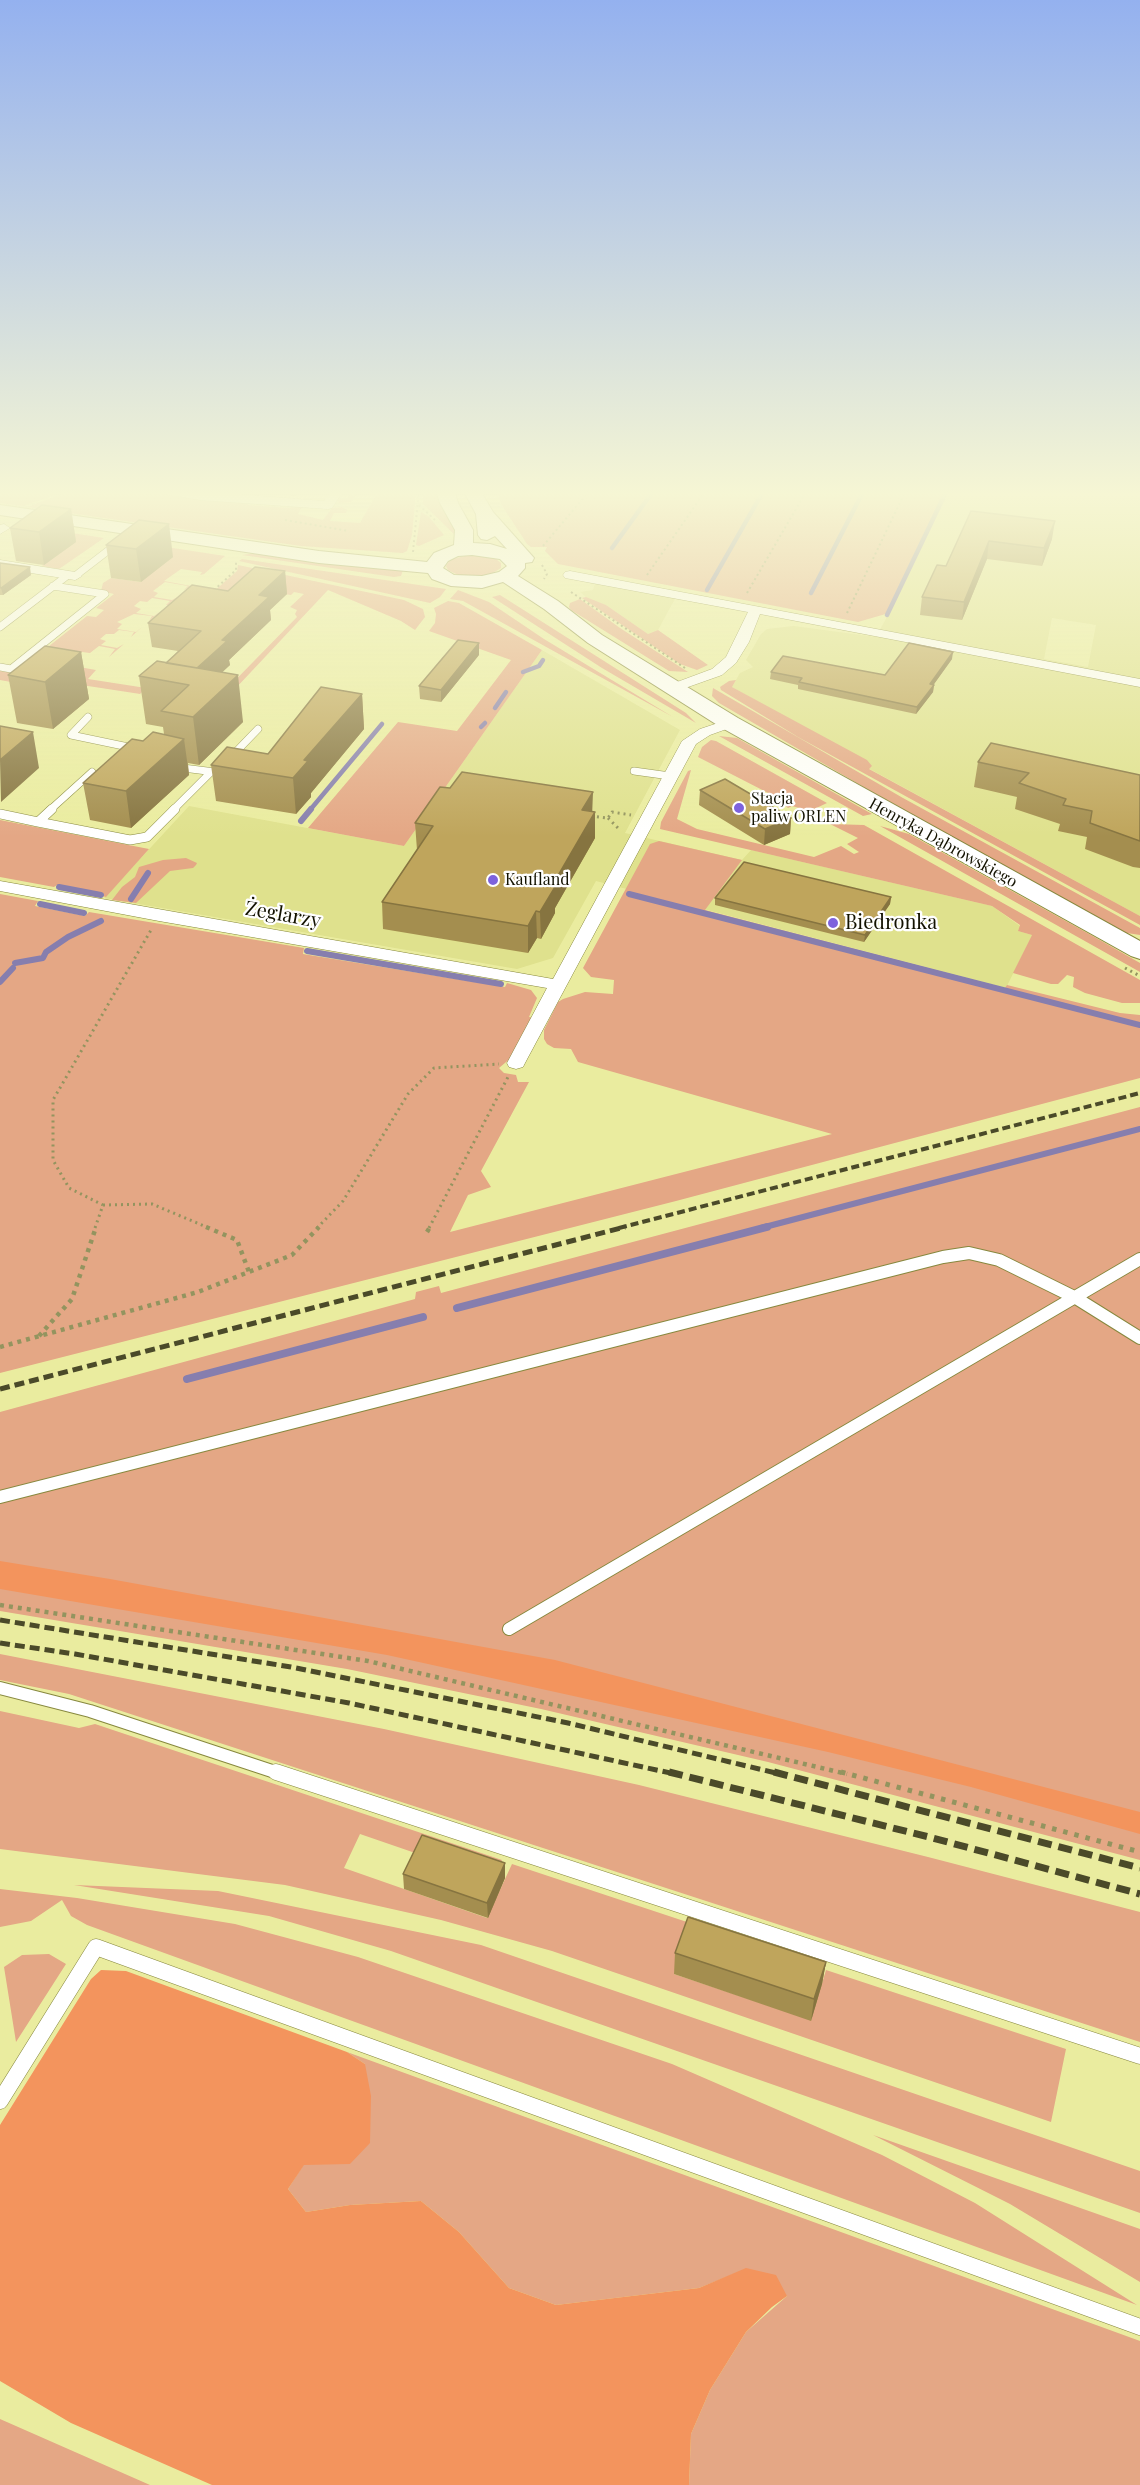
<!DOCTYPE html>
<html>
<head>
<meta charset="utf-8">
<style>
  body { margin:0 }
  canvas { display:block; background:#eaec9f }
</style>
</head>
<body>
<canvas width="1140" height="2485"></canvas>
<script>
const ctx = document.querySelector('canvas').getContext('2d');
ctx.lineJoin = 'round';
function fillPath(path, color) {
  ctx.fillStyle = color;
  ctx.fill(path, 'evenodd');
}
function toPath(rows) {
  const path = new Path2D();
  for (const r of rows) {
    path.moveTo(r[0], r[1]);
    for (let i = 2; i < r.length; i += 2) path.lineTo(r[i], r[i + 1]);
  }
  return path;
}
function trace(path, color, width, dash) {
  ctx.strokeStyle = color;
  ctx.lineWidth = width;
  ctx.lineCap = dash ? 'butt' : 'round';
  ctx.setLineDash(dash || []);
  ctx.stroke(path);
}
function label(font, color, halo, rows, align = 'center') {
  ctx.font = font + ' "Playfair Display",serif';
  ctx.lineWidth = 4.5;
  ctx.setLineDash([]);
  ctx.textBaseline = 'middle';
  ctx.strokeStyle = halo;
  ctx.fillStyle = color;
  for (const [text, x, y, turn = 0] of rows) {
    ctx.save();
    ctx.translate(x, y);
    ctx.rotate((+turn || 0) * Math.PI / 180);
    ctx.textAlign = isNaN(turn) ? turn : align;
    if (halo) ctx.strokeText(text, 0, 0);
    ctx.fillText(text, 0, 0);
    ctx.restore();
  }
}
fillPath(toPath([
  [945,490,1140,490,1140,916,868,768,872,767,732,687,740,673,753,667,746,660,761,634,767,629,794,626,876,637,889,613],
  [1052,618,1096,625,1088,667,1044,659],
  [595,583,676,597,658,630,648,634,606,605,587,598,580,592,593,590],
  [542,650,680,730,625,833,742,860,751,850,992,906,1020,926,1018,931,1032,935,1006,988,596,881,553,958,517,969,104,898,189,806,404,846]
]), '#dfe18d');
fillPath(toPath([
  [0,490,63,490,61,493,23,506,0,503],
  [68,490,153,490,196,497,250,501,248,505,290,508,293,504,303,505,298,514,323,520,332,508,342,507,347,510,346,513,334,513,330,521,360,523,376,495,369,495,370,491,360,490,351,502,339,503,337,499,347,499,353,490,416,490,412,535,407,551,403,553,301,546,27,507,64,493],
  [423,490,436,490,444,512,455,521,456,536,423,504],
  [496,490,945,490,889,613,858,622,558,564,545,551,547,547,531,547,527,544,501,504],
  [421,512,429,517,444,535,419,546,416,545],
  [46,529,104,538,59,569,42,566,75,542],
  [153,545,225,556,204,574,200,575,202,572,181,569,164,581,191,586,184,590,188,586,165,582,153,591,158,593,154,597,172,600,179,596,168,605,166,605,170,601,152,598,147,602,140,601,134,606,141,609,136,613,154,616,161,611,149,621,152,616,134,614,117,622,122,624,117,629,136,632,142,627,131,637,134,632,119,630,114,634,106,634,100,639,106,641,101,645,117,648,124,644,109,657,115,649,99,646,90,653,82,652,68,665,96,670,88,679,146,688,140,694,212,704,297,617,295,614,297,610,290,607,304,594,294,592,291,595,257,590,212,593,237,571,238,565,404,600,423,609,425,617,415,630,401,621,328,590,219,706,42,679,33,686,0,680,0,671,15,673,87,616,96,617,104,610,96,608,114,594,101,591,103,583,111,578,141,582],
  [256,553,339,565,403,570,401,576,394,577,242,555],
  [471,554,496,559,501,563,501,568,491,574,475,577,458,575,448,570,446,566,450,560],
  [242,559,446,589,440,597,430,603,239,561],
  [458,590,489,602,544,639,673,717,463,601,450,599],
  [500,595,686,713,696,723,602,668,492,597],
  [586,597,606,605,648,634,658,630,708,665,697,670,680,664,582,598],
  [580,599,620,628,688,672,669,671,571,610,569,607,570,603],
  [448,601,459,603,542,650,404,846,308,828,398,722,457,731,511,660,429,631,435,623,436,614,434,608],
  [736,680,732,687,867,760,872,766,869,769,1140,916,1140,925,798,737,721,690,720,687,729,681],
  [713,688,903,798,1140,928,1140,935,1127,933,885,802,862,786,719,703,712,696],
  [719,736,737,738,872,814,863,816],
  [711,740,716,741,827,803,810,811,792,806,788,808,778,798,698,757,702,747],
  [691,770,677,819,697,829,814,857,841,846,854,854,859,852,847,844,858,838,830,824,864,825,1140,980,1140,1003,1122,1003,1085,993,1073,987,1074,977,1067,975,1058,984,1051,984,1013,973,1032,935,1018,931,1020,925,992,906,660,829,661,822,688,771],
  [0,820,149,849,106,897,102,896,104,894,57,885,54,887,0,877],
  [880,826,909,834,1091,935,1140,963,1140,972],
  [659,841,742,860,705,910,1005,988,1007,985,1120,1013,1140,1015,1140,1078,676,1201,0,1373,0,894,38,901,35,906,85,916,89,912,304,948,303,954,505,987,507,983,531,990,537,998,529,1017,534,1018,512,1057,499,1068,504,1073,516,1075,518,1082,529,1082,481,1171,491,1187,468,1195,450,1232,832,1134,578,1062,571,1049,554,1048,547,1044,544,1039,544,1030,558,1002,563,999,585,992,613,994,614,980,591,977,583,968,650,844],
  [186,858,197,863,196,865,193,868,170,871,136,903,112,900,122,887,135,877,139,867,163,860],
  [1140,1107,1140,1860,768,1762,541,1709,347,1669,0,1611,0,1412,415,1299,416,1292,439,1286,441,1293],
  [0,1654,384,1729,639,1785,928,1857,1140,1912,1140,2042,69,1694,0,1680],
  [0,1711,79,1728,95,1724,502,1860,495,1874,421,1855,360,1834,344,1868,487,1918,512,1864,687,1922,674,1974,811,2020,826,1970,1066,2049,1051,2122,552,1951,441,1920,285,1885,0,1849],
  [74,1885,218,1891,481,1945,1140,2171,1140,2213,391,1951,269,1916],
  [0,1889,77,1898,235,1924,358,1957,672,2064,882,2155,975,2203,1137,2305,87,1925,71,1916,62,1900,31,1921,0,1927],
  [49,1954,66,1964,16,2042,4,1967,22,1955],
  [347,2052,1140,2341,1140,2485,689,2485,691,2434,710,2390,746,2332,787,2296,746,2269,699,2288,556,2305,509,2288,459,2232,421,2201,350,2205,306,2212,288,2189,304,2164,350,2164,365,2064],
  [873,2135,1140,2229,1140,2282,1010,2204],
  [0,2419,150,2485,0,2485]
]), '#e4a785');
fillPath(toPath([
  [0,1561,110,1579,555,1660,1140,1812,1140,1834,971,1787,828,1752,387,1655,0,1589],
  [101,1970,126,1971,347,2052,365,2064,371,2096,370,2143,350,2164,304,2165,288,2189,306,2212,350,2205,421,2201,459,2232,509,2288,556,2305,699,2288,746,2268,776,2275,787,2296,772,2307,746,2332,710,2390,691,2434,689,2485,212,2485,71,2423,0,2381,0,2125,91,1979]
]), '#f3945d');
trace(toPath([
  [612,548,654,490],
  [707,590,764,490],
  [811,593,864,490],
  [887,615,947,490],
  [523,672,539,666,543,660],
  [495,708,506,692],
  [481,727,485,723],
  [310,810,382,724]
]), '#867eae', 4.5);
trace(toPath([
  [301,821,311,809],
  [59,887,101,895],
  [629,894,1140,1025],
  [131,899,148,873],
  [40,904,84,913],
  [307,951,501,984],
  [15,963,43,958,46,952,68,937,101,921],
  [0,982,13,968],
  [761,1228,1140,1129]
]), '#867eae', 6);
trace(toPath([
  [457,1308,767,1227],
  [187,1379,423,1317]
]), '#867eae', 8);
const laneFar3 = toPath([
  [75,576,118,543],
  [0,627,68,575],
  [0,667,11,669,105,594,53,586],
  [88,717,71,735,138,749],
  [230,758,258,729],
  [175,767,215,772],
  [634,771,670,776],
  [50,810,92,772],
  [173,810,210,773]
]);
const laneFar2 = toPath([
  [0,814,38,822,52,809],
  [38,822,130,840,147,837,175,809]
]);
const laneFar1 = toPath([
  [0,1497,943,1257,969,1253,999,1260,1076,1298,1140,1338],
  [509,1629,1140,1259],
  [0,1688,90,1711,281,1774]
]);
const lane = toPath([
  [276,1772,1140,2056],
  [0,2101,96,1947,1140,2327]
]);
const street = toPath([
  [159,490,184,490,324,501,332,490,344,490,332,508,328,509,200,500,165,494,159,490],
  [4,524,10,528,0,534,0,525,4,524],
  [0,560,75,572,82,576,75,580,0,568,0,560],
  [570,571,1140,679,1140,687,760,614,749,642,736,663,722,675,674,692,667,688,669,685,712,669,726,657,748,612,565,578,563,575,565,572,570,571],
  [730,719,737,723,735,726,710,735,696,744,525,1063,523,1067,516,1069,509,1067,507,1063,547,988,159,921,0,891,0,881,553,979,682,741,700,729,730,719]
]);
const secondary = toPath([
  [436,490,454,490,458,503,473,530,473,543,490,544,507,549,495,536,487,540,481,539,478,535,476,514,463,490,480,490,493,512,534,558,532,562,525,563,525,568,518,576,558,601,602,635,738,718,1140,941,1140,959,1131,956,722,728,588,643,544,609,503,582,482,588,451,586,432,579,428,573,319,563,0,515,0,505,319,551,427,562,434,553,454,545,455,530,440,503,436,490],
  [472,555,500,559,507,566,499,572,482,576,454,575,443,568,448,561,458,556,472,555]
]);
trace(laneFar3, '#87883e', 8);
trace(laneFar2, '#87883e', 10);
trace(laneFar1, '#87883e', 14);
trace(lane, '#87883e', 17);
trace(street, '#87883e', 1);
trace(secondary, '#87883e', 2);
trace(toPath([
  [126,490,151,495],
  [419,505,435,520],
  [285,520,349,531],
  [543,546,590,490],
  [413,552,419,490],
  [542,565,547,574,544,579],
  [647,575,706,490],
  [214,590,236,570,236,561],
  [571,592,685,668],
  [747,593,807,490],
  [847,613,906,490]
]), '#93945f', 2, [2, 3]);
trace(toPath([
  [591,816,608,818,612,812,631,815],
  [608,818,618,828,620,827],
  [1125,968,1140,976],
  [103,1205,152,1204,209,1228],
  [95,1228,103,1205,69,1188,53,1160,53,1100,151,930],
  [317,1228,343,1201,408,1094,434,1068,499,1064],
  [429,1228,508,1077]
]), '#93945f', 3, [2, 4]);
trace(toPath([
  [206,1227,237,1240,249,1272],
  [427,1232,430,1227],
  [39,1336,72,1299,96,1227],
  [0,1347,198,1292,292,1255,319,1227],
  [0,1605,368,1661,847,1774]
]), '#93945f', 4.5, [4, 5]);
trace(toPath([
  [841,1772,1140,1852]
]), '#93945f', 5, [4.5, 7]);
trace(laneFar3, '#fff', 7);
trace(laneFar2, '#fff', 9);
trace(laneFar1, '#fff', 12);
trace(lane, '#fff', 16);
fillPath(street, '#fff');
fillPath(secondary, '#fff');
trace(toPath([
  [619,1228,1140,1093]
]), '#4b4a29', 4, [8, 4]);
trace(toPath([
  [0,1389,625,1227],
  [0,1620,291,1667,568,1723,780,1774],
  [0,1643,75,1654,349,1703,675,1774]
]), '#4b4a29', 5, [10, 5]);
trace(toPath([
  [669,1772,929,1837,1140,1894],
  [774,1772,1140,1868]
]), '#4b4a29', 7, [14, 7]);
fillPath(toPath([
  [240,490,300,490,295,496],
  [71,509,76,542,44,565,16,561,10,528],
  [971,511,1052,539,1042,566,987,559,962,620,920,615,922,597,946,566],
  [139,520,173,557,141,582,111,578,106,545],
  [0,563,31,575,3,595,0,595],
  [285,571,287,594,270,610,271,620,229,660,230,665,222,672,243,722,199,765,188,763,189,775,131,828,90,820,83,783,143,741,164,734,163,727,146,724,139,676,166,663,178,651,152,647,148,623,228,591],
  [81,652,89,699,53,729,17,723,8,675],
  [479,655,441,702,420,699,419,686],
  [952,659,934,684,933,692,916,714,798,689,798,685,770,679,771,672,885,675],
  [362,694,364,729,311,793,311,797,296,814,216,801,211,765,268,754],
  [978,762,1140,775,1140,868,1133,867,1085,849,1087,837,1058,831,1060,824,1015,809,1017,797,974,787],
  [700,790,791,818,790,834,764,845,699,805],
  [592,812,595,838,555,908,555,913,541,939,537,938,528,953,383,929,382,902,417,850,415,823],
  [891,897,890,904,864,942,715,905,715,898],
  [505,1863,505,1878,488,1918,404,1889,403,1874],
  [675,1953,826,1962,822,1984,811,2021,674,1974]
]), '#a48e4f');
fillPath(toPath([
  [295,490,300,490,295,496],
  [71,509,76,542,44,565,39,532],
  [1055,521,1052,539,1042,566,1044,548],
  [169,524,173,557,141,582,136,549],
  [989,541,987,559,962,620,964,602],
  [30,567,31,575,3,595,1,588],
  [285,571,287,594,270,610,271,620,229,660,230,665,196,697,193,672,222,640,259,595],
  [479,643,479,655,441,702,441,690],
  [81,652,89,699,53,729,45,682],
  [953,652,952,659,929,691,930,684],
  [238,675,243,722,199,765,193,717],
  [934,685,933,692,916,714,917,707],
  [362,694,364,729,311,793,311,797,296,814,293,778,304,760],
  [33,732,39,768,1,802,0,760],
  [184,739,189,775,131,828,126,791],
  [593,792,592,817,595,812,595,838,555,908,555,913,541,939,540,912,552,886,582,810],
  [791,818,790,834,764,845,765,829],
  [891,897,890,904,864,942,865,935],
  [536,911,537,938,528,953,528,926],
  [505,1863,505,1878,488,1918,487,1903],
  [826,1962,822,1984,811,2021,814,1999]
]), '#867440');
const building = toPath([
  [42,505,71,509,39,532,10,528,42,505],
  [971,511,1055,521,1044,548,989,541,964,602,922,597,937,565,946,566,971,511],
  [139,520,169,524,136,549,106,545,139,520],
  [0,563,30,567,1,588,0,587,0,563],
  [255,567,285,571,259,595,269,597,222,640,227,641,197,668,166,663,201,631,148,623,192,585,228,591,255,567],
  [458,640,479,643,441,690,419,686,458,640],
  [909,643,953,652,930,684,934,685,917,707,799,682,802,678,771,672,783,656,885,675,909,643],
  [45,646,81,652,45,682,8,675,45,646],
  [157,661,238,675,193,717,161,711,189,685,139,676,157,661],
  [321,687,362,694,304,760,308,761,293,778,211,765,227,747,268,754,321,687],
  [0,726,33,732,0,760,0,726],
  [153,732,184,739,126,791,83,783,132,739,143,741,153,732],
  [991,743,1140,775,1140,841,1090,823,1092,811,1063,805,1066,799,1019,783,1029,773,978,762,991,743],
  [462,772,593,792,582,810,595,812,552,886,555,887,540,912,536,911,528,926,382,902,433,826,415,823,440,787,450,788,462,772],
  [725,779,791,818,765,829,700,790,725,779],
  [744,862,891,897,865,935,715,898,744,862],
  [422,1835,505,1863,487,1903,403,1874,422,1835],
  [688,1917,826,1962,814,1999,675,1953,688,1917]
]);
fillPath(building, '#bfa55c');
trace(building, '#867440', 1.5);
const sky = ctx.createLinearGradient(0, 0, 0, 837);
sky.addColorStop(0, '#94b1ef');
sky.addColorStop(0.59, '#f6f6d4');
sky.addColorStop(1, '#f6f6d400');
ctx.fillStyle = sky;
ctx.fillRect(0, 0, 1140, 837);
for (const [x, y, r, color] of [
  [739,808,6,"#7d62dd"],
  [493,880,6,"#7d62dd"],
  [833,923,6,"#7d62dd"]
]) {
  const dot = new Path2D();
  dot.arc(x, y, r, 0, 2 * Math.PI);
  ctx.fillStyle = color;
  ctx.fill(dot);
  trace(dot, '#fff', 2);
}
label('16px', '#131200', '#fff', [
  ["Stacja",751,799],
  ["paliw ORLEN",751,817],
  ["Kaufland",505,880]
], 'left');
label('16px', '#131200', '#fff', [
  ["Henryka Dąbrowskiego",943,843,29]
]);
label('20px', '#131200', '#fff', [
  ["Żeglarzy",283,915,10]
]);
label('20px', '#131200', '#fff', [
  ["Biedronka",845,923]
], 'left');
</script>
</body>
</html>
